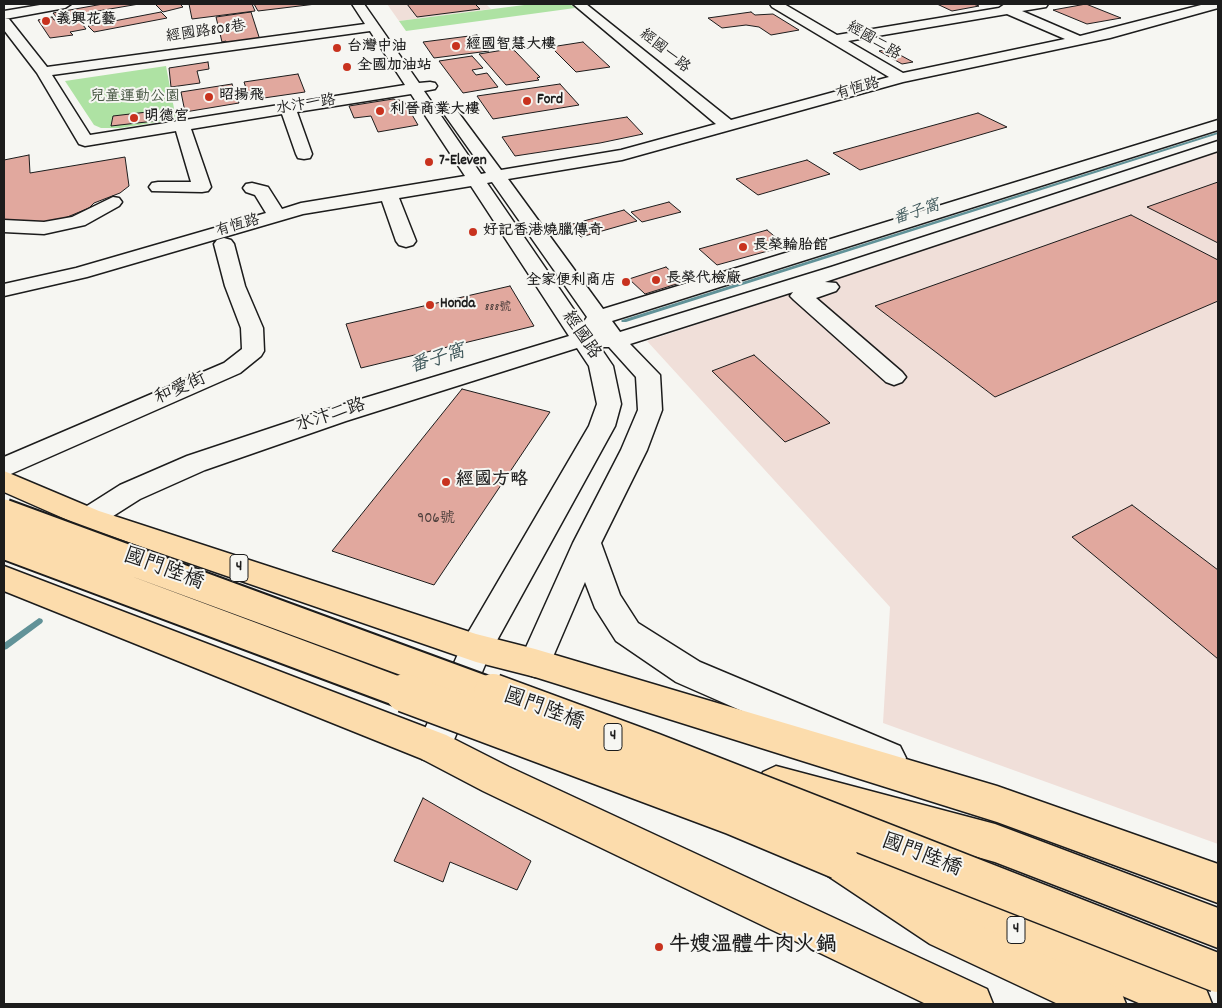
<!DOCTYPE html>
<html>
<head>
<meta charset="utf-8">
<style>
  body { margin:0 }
  #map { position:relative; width:1222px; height:1008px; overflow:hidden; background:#f6f6f2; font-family:Dekko,sans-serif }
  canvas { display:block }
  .frame { position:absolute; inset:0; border:5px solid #1c1c1c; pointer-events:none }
</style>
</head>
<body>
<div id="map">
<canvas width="1222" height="1008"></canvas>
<div class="frame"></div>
</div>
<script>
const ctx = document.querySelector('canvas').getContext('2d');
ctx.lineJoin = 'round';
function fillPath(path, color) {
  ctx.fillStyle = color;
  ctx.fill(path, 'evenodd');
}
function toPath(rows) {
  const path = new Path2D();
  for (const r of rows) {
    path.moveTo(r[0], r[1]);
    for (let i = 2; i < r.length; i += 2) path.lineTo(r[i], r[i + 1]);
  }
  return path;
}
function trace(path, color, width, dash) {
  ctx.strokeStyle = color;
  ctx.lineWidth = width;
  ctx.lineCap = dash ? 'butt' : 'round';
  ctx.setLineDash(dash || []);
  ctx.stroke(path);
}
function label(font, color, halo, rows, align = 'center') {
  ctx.font = font + ' Dekko,"LXGW WenKai TC",sans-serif';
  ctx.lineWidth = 4;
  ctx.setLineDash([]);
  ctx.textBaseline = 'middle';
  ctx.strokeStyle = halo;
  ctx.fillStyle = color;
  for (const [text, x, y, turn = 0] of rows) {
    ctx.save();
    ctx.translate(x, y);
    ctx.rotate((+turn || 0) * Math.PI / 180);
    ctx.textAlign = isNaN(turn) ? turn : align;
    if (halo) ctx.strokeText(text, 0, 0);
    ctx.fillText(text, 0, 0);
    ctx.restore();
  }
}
fillPath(toPath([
  [387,4,486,4,491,9,399,21],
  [1218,151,1218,844,883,723,890,607,647,341]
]), '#f0dfd9');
fillPath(toPath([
  [532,4,570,4,575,8,406,31,399,21],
  [166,66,176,119,120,128,101,128,94,125,65,81]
]), '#aee2a3');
fillPath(toPath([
  [1218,132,1218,134,626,322,622,322,621,321,622,320,1218,132],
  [39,618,42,619,43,621,42,623,7,649,4,650,4,643,39,618]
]), '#619298');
const building = toPath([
  [103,4,139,4,57,18,53,13,103,4],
  [155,4,180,4,183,7,163,12,155,4],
  [189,4,252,4,255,11,192,19,189,4],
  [254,4,316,4,258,11,254,4],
  [407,4,475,4,480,9,417,17,407,4],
  [937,4,973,4,979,6,952,11,937,4],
  [1086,4,1121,18,1087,24,1053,10,1086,4],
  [161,12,167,18,94,32,88,26,161,12],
  [251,12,260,40,227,44,226,41,222,42,216,17,251,12],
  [751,12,755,15,773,14,799,30,771,35,759,27,746,25,722,28,708,18,751,12],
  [52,17,54,20,77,17,86,29,70,32,73,35,50,38,38,20,52,17],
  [477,35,489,51,434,58,423,42,477,35],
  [583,42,610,67,576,72,551,47,583,42],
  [510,49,515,51,540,77,537,78,539,80,506,85,479,54,510,49],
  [889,49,913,62,902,64,879,51,889,49],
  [472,56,483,68,472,70,476,75,487,73,498,87,463,93,439,61,472,56],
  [208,62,209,69,197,71,200,83,171,87,169,68,208,62],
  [298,74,305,92,250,100,244,82,298,74],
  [232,84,239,103,185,112,181,92,232,84],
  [560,84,579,105,493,119,477,96,560,84],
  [393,99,404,101,418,125,378,132,371,116,354,118,349,106,393,99],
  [156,111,155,121,111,126,113,116,156,111],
  [978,113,1007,127,860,170,833,153,978,113],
  [627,117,643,134,600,143,515,156,502,137,627,117],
  [29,155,30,173,125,157,129,186,120,193,94,203,89,208,65,218,37,224,4,224,4,160,29,155],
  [807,160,830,174,758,195,736,179,807,160],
  [1218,182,1218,243,1147,207,1218,182],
  [669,202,681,212,642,222,631,212,669,202],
  [624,210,637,221,581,237,569,225,624,210],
  [1131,215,1218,260,1218,301,995,397,875,306,1131,215],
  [767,230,786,246,717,265,699,249,767,230],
  [666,267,683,282,645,294,629,279,666,267],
  [510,286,534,326,361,368,346,324,510,286],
  [754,355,830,423,785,442,712,371,754,355],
  [462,389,550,412,434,585,332,551,462,389],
  [1132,505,1218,570,1218,659,1072,537,1132,505],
  [423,798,531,861,517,890,450,862,443,882,394,861,423,798]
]);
fillPath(building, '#e1a89e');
trace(building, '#1c1c1c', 1);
const minor = toPath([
  [46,4,71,4,65,8,5,19,9,19,47,67,365,24,352,4,364,4,419,83,430,82,435,83,437,86,435,89,424,91,481,174,486,173,442,111,445,108,455,108,501,170,621,150,716,124,573,4,586,4,731,120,889,77,772,7,770,4,784,4,837,35,999,8,1005,4,1048,4,1046,7,1022,11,1080,36,1205,4,1218,4,1218,8,1110,38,903,82,622,160,508,179,603,309,1218,120,1218,130,612,321,620,332,831,267,1218,141,1218,151,825,282,836,283,839,287,836,291,816,298,902,372,906,377,902,382,894,385,886,382,794,300,790,296,793,292,630,344,660,375,662,410,647,450,601,543,620,595,638,623,700,662,900,746,906,758,900,770,888,775,676,682,616,641,595,608,585,582,546,673,535,677,524,673,519,663,573,543,621,450,638,410,636,377,609,347,600,347,613,366,621,404,615,426,490,653,446,759,434,763,422,759,417,747,465,638,589,426,597,404,589,366,577,348,346,421,205,470,140,499,99,525,89,529,79,525,75,518,79,511,120,485,187,456,328,409,569,336,471,186,399,198,416,241,413,245,406,247,399,245,396,241,382,201,303,214,87,277,4,296,4,284,76,268,266,213,255,195,246,192,243,188,246,184,252,183,268,187,282,209,301,203,465,176,411,94,297,112,312,154,310,158,304,159,298,158,296,154,282,114,191,129,211,187,208,191,202,192,152,191,149,187,152,183,158,182,191,182,176,131,85,146,79,144,37,73,4,30,4,11,46,4],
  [1007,14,1065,39,903,73,848,41,1007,14],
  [370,31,405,85,90,135,52,75,370,31],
  [492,182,587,317,583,323,487,183,492,182],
  [113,197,119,198,122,202,119,206,85,225,44,234,4,232,4,220,44,222,72,217,113,197],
  [224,238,231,240,234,244,245,286,263,328,264,351,261,356,240,373,4,477,4,457,224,363,242,349,241,328,225,286,214,244,217,240,224,238]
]);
const major = toPath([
  [4,471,99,511,476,634,535,649,997,786,1218,864,1218,903,997,822,535,677,476,662,79,525,4,492,4,471],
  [4,566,446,735,509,767,987,989,993,1004,926,1004,483,791,422,759,4,591,4,566],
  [885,858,953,883,1206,989,1212,1004,1141,1004,948,921,871,891,866,877,871,863,885,858]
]);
const highway = toPath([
  [776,766,995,824,1218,908,1218,948,995,862,763,796,758,784,763,772,776,766],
  [839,841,853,846,958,916,1120,989,1126,1004,1058,1004,930,944,825,874,820,860,825,846,839,841]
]);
trace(minor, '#1c1c1c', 3);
trace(major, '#1c1c1c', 3);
trace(highway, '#1c1c1c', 3);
fillPath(minor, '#f6f6f2');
fillPath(major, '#fcdcac');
fillPath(highway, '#fcdcac');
const majorBridgeFar1 = toPath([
  [4,514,497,695],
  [4,544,408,695]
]);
const majorBridge = toPath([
  [405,693,734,816,839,860],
  [493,693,653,752,1218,973]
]);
trace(majorBridgeFar1, '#1c1c1c', 33, []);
trace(majorBridge, '#1c1c1c', 41, []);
trace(majorBridgeFar1, '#fcdcac', 29);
trace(majorBridge, '#fcdcac', 38);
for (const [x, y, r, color] of [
  [46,21,5,"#c8321e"],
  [456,46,5,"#c8321e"],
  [337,48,5,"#c8321e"],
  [347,67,5,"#c8321e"],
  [209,97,5,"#c8321e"],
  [527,101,5,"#c8321e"],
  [380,111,5,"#c8321e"],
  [134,118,5,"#c8321e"],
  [429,162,5,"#c8321e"],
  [473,232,5,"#c8321e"],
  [743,247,5,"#c8321e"],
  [656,280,5,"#c8321e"],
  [626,282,5,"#c8321e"],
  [430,305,5,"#c8321e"],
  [446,482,5,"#c8321e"],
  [659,947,5,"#c8321e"]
]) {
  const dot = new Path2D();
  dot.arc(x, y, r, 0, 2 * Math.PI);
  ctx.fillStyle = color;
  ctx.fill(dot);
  trace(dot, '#f6f6f2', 2);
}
label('12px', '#4d3f3c', null, [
  ["888號",498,308]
]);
label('bold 15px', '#1c1c1c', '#f6f6f2', [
  ["義興花藝",56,21],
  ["經國智慧大樓",466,46],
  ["台灣中油",347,48],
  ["全國加油站",357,67],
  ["昭揚飛",219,97],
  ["Ford",537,101],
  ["利晉商業大樓",390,111],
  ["明德宮",144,118],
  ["7-Eleven",439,162],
  ["好記香港燒臘傳奇",483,232],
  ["長榮輪胎館",753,247],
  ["長榮代檢廠",666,280],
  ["全家便利商店",616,282,"right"],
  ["Honda",440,305]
], 'left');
label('15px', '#1c1c1c', '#f6f6f2', [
  ["經國路808巷",206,33,-8],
  ["經國二路",873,42,31],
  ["經國一路",664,52,39],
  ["有恆路",858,90,-16],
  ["水汴一路",306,106,-9],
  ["有恆路",238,227,-16]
]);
label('15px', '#485744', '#f6f6f2', [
  ["兒童運動公園",135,98]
]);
label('15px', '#4d3f3c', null, [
  ["906號",436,520]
]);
label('italic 16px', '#3e575a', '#f6f6f2', [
  ["番子窩",917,214,-18]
]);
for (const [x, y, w] of [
  [239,568,18],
  [613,737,18],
  [1016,930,18]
]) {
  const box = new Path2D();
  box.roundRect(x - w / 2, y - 13.5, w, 27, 4);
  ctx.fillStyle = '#f6f6f2';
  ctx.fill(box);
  trace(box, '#1c1c1c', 1);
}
label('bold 16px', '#1c1c1c', null, [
  ["4",239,568],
  ["4",613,737],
  ["4",1016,930]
]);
label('18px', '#1c1c1c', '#f6f6f2', [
  ["經國路",580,336,56],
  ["和愛街",181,390,-24],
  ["水汴二路",331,417,-18]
]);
label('bold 18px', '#1c1c1c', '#f6f6f2', [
  ["經國方略",456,482]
], 'left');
label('italic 19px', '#3e575a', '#f6f6f2', [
  ["番子窩",438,361,-17]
]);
label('21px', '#1c1c1c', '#f6f6f2', [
  ["國門陸橋",163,571,20],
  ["國門陸橋",543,711,20],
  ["國門陸橋",921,857,21]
]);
label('bold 21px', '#1c1c1c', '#f6f6f2', [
  ["牛嫂溫體牛肉火鍋",669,947]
], 'left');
</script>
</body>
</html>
